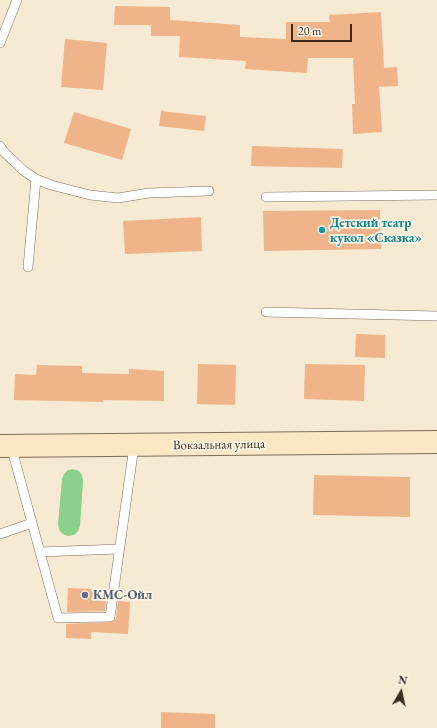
<!DOCTYPE html>
<html>
<head>
<meta charset="utf-8">
<style>
  body { margin:0 }
  #map { position:relative; width:437px; height:728px; overflow:hidden; background:#f7ead3; font-family:"EB Garamond",serif }
  canvas { display:block }
  .north { position:absolute; left:381px; top:672px; width:40px; height:40px; -webkit-text-stroke:3px #fcf5e5; paint-order:stroke; rotate:9deg; font-size:11px; font-weight:700; line-height:16px; text-align:center; color:#3b2a1e }
  .north::after { content:''; display:block; margin:auto; width:14px; height:18px; background:#3b2a1e; clip-path:polygon(50% 0,100% 100%,50% 72%,0 100%) }
  .scale { position:absolute; left:291px; top:24px; width:61px; height:18px; box-sizing:border-box; border:2px solid #3b2a1e; border-top:0; padding-left:5px; font-size:12px; line-height:14px; white-space:nowrap; color:#3b2a1e; -webkit-text-stroke:3px #fcf5e5; paint-order:stroke }
</style>
</head>
<body>
<div id="map">
<canvas width="437" height="728"></canvas>
<div class="north">N</div>
<div class="scale">20 m</div>
</div>
<script>
const ctx = document.querySelector('canvas').getContext('2d');
ctx.lineJoin = 'round';
function fillPath(path, color) {
  ctx.fillStyle = color;
  ctx.fill(path, 'evenodd');
}
function toPath(rows) {
  const path = new Path2D();
  for (const r of rows) {
    path.moveTo(r[0], r[1]);
    for (let i = 2; i < r.length; i += 2) path.lineTo(r[i], r[i + 1]);
  }
  return path;
}
function trace(path, color, width, dash) {
  ctx.strokeStyle = color;
  ctx.lineWidth = width;
  ctx.lineCap = dash ? 'butt' : 'round';
  ctx.setLineDash(dash || []);
  ctx.stroke(path);
}
function label(font, color, halo, rows, align = 'center') {
  ctx.font = font + ' "EB Garamond",serif';
  ctx.lineWidth = 3.5;
  ctx.setLineDash([]);
  ctx.textBaseline = 'middle';
  ctx.strokeStyle = halo;
  ctx.fillStyle = color;
  for (const [text, x, y, turn = 0] of rows) {
    ctx.save();
    ctx.translate(x, y);
    ctx.rotate((+turn || 0) * Math.PI / 180);
    ctx.textAlign = isNaN(turn) ? turn : align;
    if (halo) ctx.strokeText(text, 0, 0);
    ctx.fillText(text, 0, 0);
    ctx.restore();
  }
}
fillPath(toPath([
  [73,469,79,471,82,475,83,481,80,526,78,531,74,535,68,536,63,534,59,530,58,524,62,479,64,474,68,470]
]), '#8bd18c');
fillPath(toPath([
  [115,6,170,7,170,20,240,25,240,37,286,39,286,22,330,22,329,15,381,12,384,68,397,67,398,86,379,87,382,132,353,134,352,104,355,104,353,58,308,58,307,73,245,69,246,61,179,57,180,36,151,36,151,25,114,25],
  [65,39,107,43,103,90,61,87],
  [161,111,206,116,204,131,159,126],
  [74,112,131,129,122,160,64,143],
  [252,146,343,149,342,168,251,166],
  [380,210,381,249,264,251,263,211],
  [201,217,202,251,125,254,123,221],
  [356,334,385,335,385,358,355,357],
  [198,364,236,365,235,405,197,404],
  [305,364,365,365,364,401,304,399],
  [37,365,82,366,82,373,129,374,129,369,164,371,164,401,103,400,103,402,14,400,15,374,36,375],
  [314,475,410,477,410,517,313,515],
  [68,588,93,589,93,600,106,601,105,611,67,612],
  [118,601,130,602,128,634,91,632,91,639,66,638,66,624,113,622,116,618],
  [161,712,215,714,215,728,161,728]
]), '#efb489');
const lane = toPath([
  [0,43,17,0],
  [0,146,3,151,24,171,36,179,51,185,90,195,118,198,149,193,209,191],
  [266,197,437,195],
  [28,267,36,179],
  [266,312,437,316],
  [11,446,58,618,110,617,134,446],
  [0,534,32,523],
  [40,552,119,549]
]);
const secondary = toPath([
  [0,446,437,442]
]);
trace(lane, '#7d6d5d', 10);
trace(secondary, '#7d6d5d', 24);
trace(lane, '#fff', 9);
trace(secondary, '#fae7c3', 22);
for (const [x, y, r, color] of [
  [322,230,4,"#0f9aa8"],
  [85,595,4,"#5c6f8a"]
]) {
  const dot = new Path2D();
  dot.arc(x, y, r, 0, 2 * Math.PI);
  ctx.fillStyle = color;
  ctx.fill(dot);
  trace(dot, '#fcf5e5', 1.5);
}
label('bold 13px', '#0d838f', '#fcf5e5', [
  ["Детский театр",330,223],
  ["кукол «Сказка»",330,238]
], 'left');
label('13px', '#3b2a1e', '#fcf5e5', [
  ["Вокзальная улица",219,445,-1]
]);
label('bold 13px', '#4e5e75', '#fcf5e5', [
  ["КМС-Ойл",93,595]
], 'left');
</script>
</body>
</html>
